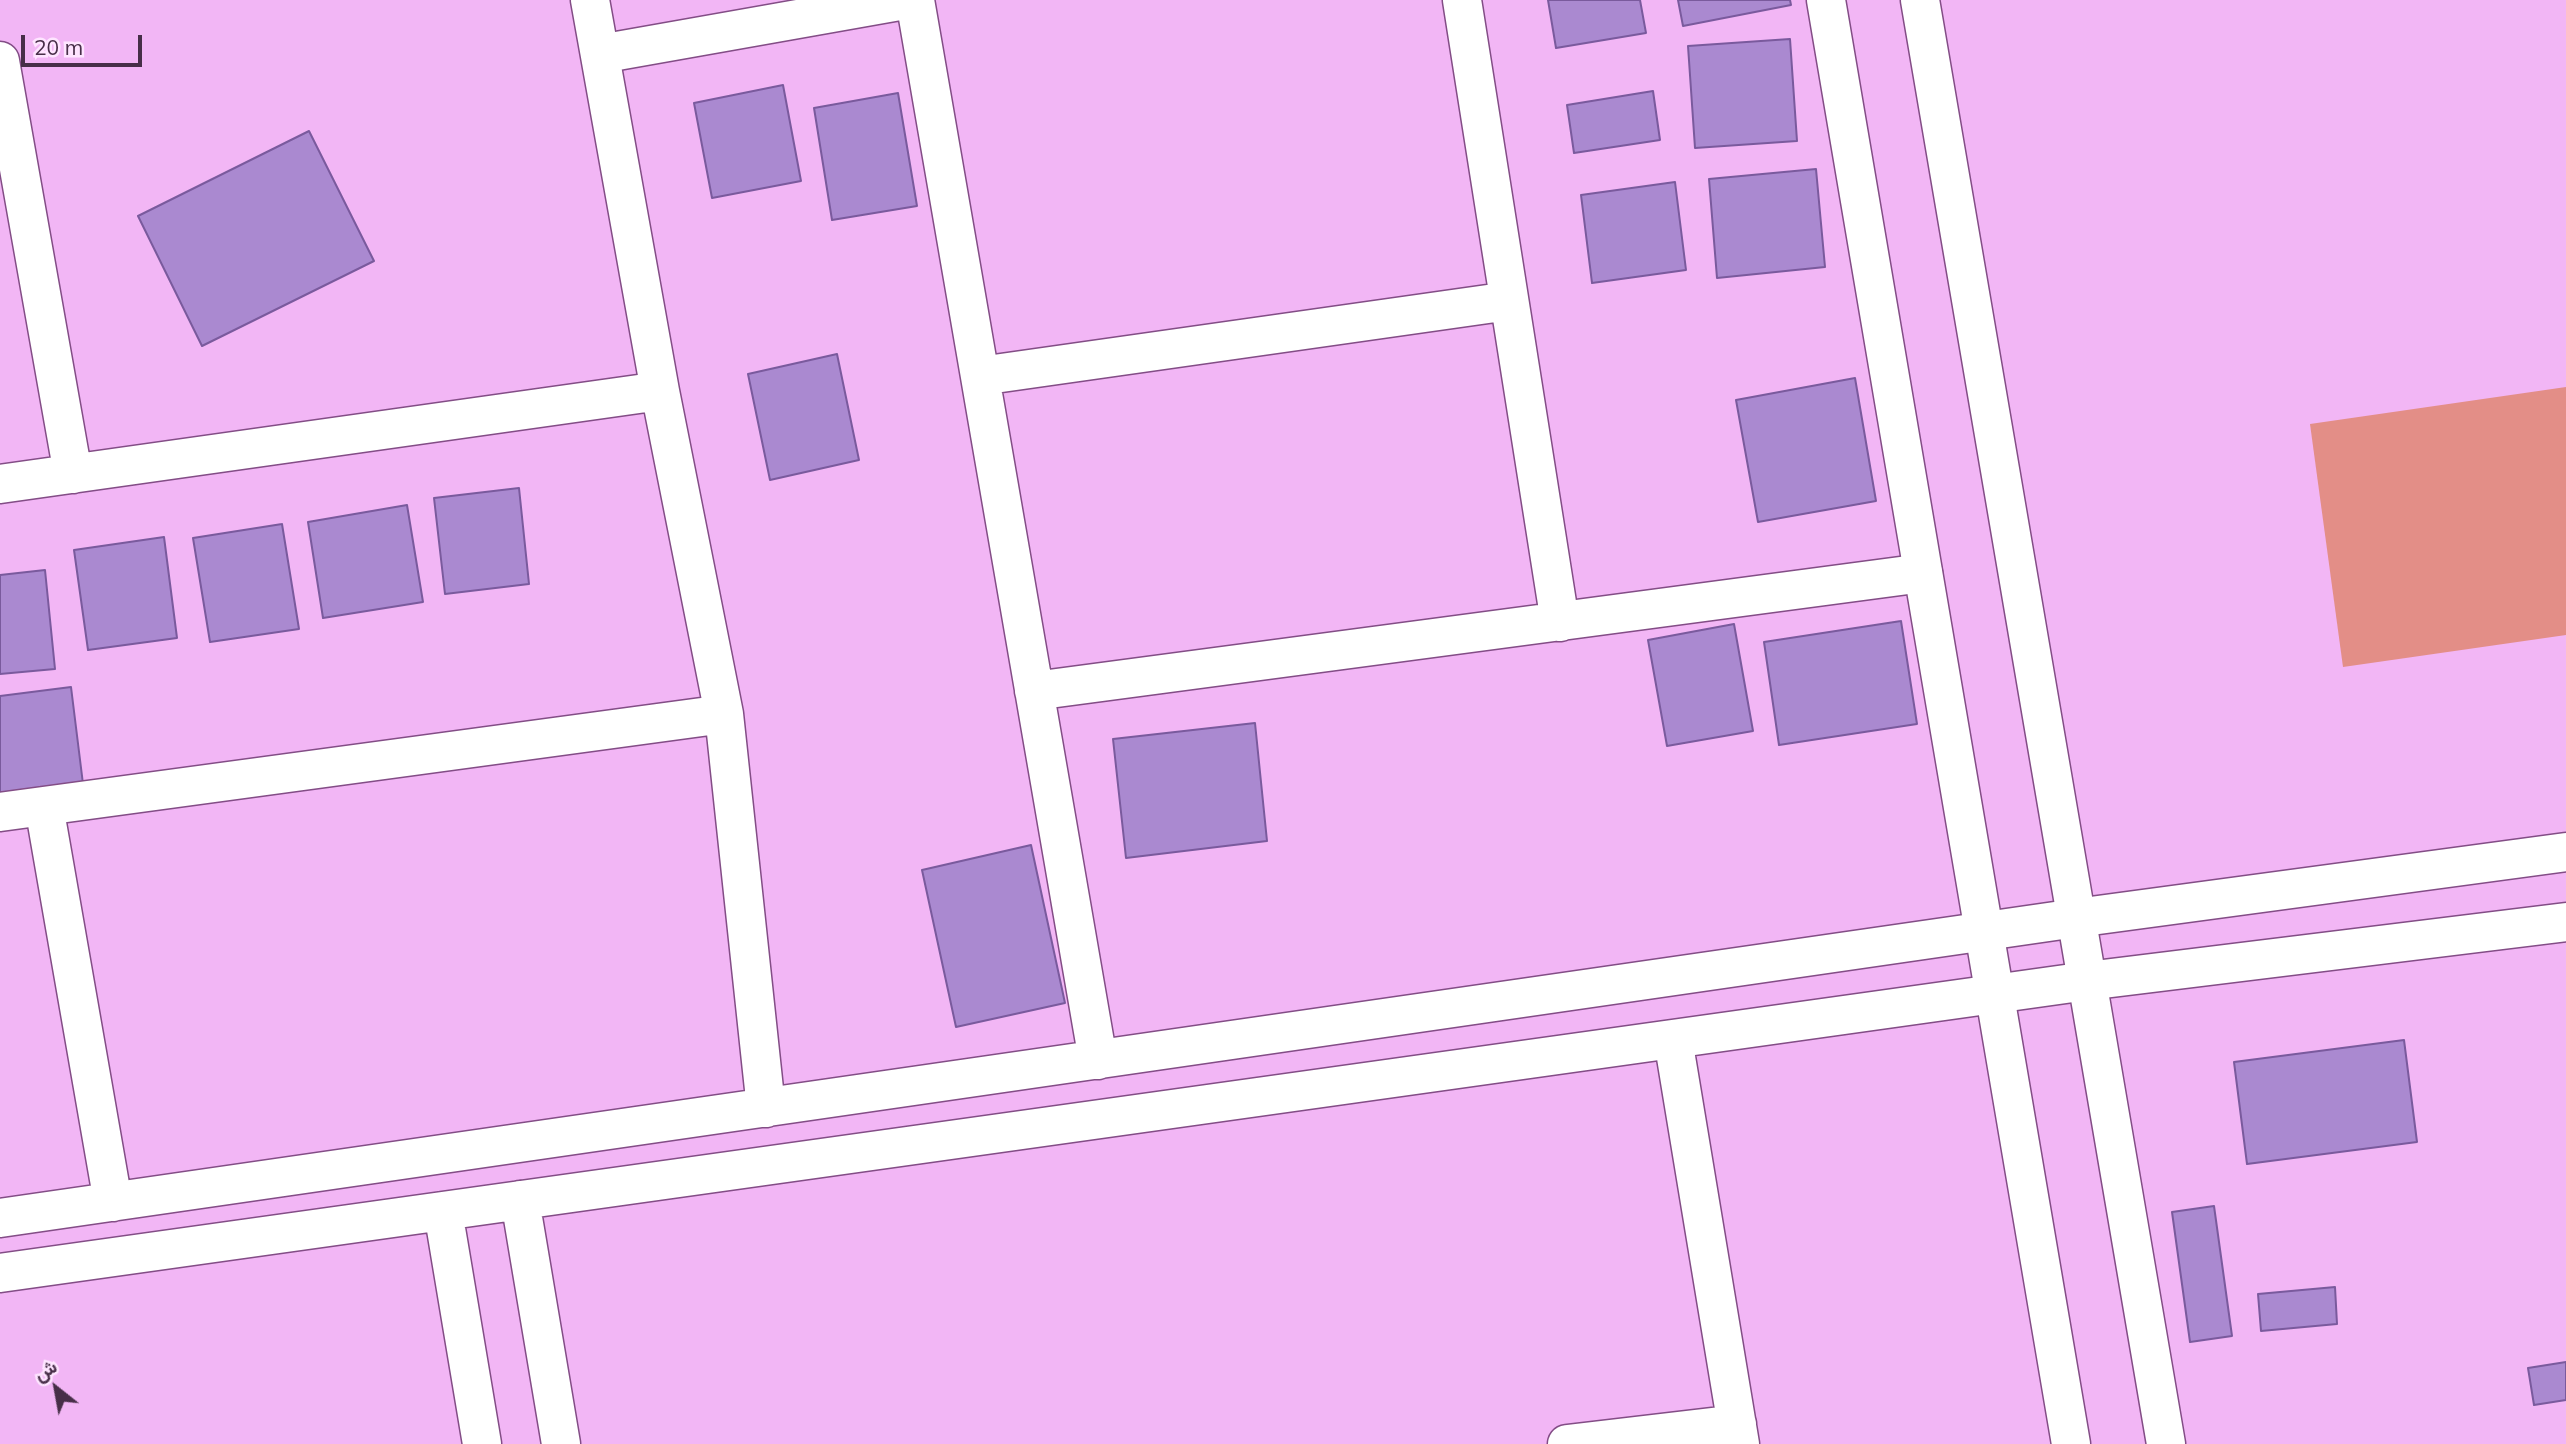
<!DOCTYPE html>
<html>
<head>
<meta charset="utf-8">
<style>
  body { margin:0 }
  #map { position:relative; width:2566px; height:1444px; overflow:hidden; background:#f2b6f5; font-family:Mulish,Vazirmatn,sans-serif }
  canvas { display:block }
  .north { position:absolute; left:21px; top:1353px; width:70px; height:70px; -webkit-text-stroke:5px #fee5ff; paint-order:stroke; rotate:329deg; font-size:19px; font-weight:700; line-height:28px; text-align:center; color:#472e48 }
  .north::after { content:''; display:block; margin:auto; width:24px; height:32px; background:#472e48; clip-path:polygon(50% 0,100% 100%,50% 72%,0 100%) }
  .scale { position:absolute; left:21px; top:35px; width:121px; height:32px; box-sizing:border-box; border:4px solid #472e48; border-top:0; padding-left:9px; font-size:21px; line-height:24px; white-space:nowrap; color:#472e48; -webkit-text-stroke:5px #fee5ff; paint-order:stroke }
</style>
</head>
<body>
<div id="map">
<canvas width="2566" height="1444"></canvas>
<div class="north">ش</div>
<div class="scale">20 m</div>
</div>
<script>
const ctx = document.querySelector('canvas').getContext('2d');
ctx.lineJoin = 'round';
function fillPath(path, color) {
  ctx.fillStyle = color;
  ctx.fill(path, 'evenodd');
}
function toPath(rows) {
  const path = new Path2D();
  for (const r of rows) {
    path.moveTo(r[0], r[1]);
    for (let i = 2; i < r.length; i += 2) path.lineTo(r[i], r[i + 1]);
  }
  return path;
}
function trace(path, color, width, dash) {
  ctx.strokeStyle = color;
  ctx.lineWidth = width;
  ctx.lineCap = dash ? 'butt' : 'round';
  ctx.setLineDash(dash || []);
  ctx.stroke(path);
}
fillPath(toPath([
  [2566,387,2566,635,2343,667,2310,424]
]), '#e38e87');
const building = toPath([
  [1548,0,1640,0,1646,33,1556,48,1548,0],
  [1678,0,1790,0,1791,5,1683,26,1678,0],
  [1790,39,1797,141,1695,148,1688,46,1790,39],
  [783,85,801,181,712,198,694,103,783,85],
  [1653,91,1660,140,1574,153,1567,105,1653,91],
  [898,93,917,206,832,220,814,108,898,93],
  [309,131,374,261,202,346,138,216,309,131],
  [1816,169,1825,267,1717,278,1709,179,1816,169],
  [1675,182,1686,270,1592,283,1581,195,1675,182],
  [837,354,859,460,770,480,748,374,837,354],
  [1855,378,1876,501,1758,522,1736,400,1855,378],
  [519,488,529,584,445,594,434,498,519,488],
  [407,505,423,602,323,618,308,522,407,505],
  [282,524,299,629,210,642,193,538,282,524],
  [164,537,177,638,88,650,74,550,164,537],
  [45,570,55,669,0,674,0,575,45,570],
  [1901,621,1917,724,1779,745,1764,642,1901,621],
  [1734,624,1753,731,1667,746,1648,640,1734,624],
  [71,687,83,784,0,795,0,696,71,687],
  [1255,723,1267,841,1126,858,1113,739,1255,723],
  [1031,845,1065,1003,956,1027,922,870,1031,845],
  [2404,1040,2417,1142,2247,1164,2234,1062,2404,1040],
  [2214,1206,2232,1336,2190,1342,2172,1212,2214,1206],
  [2335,1287,2337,1324,2261,1331,2258,1294,2335,1287],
  [2566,1362,2566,1400,2534,1405,2528,1368,2566,1362]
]);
fillPath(building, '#aa89d0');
trace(building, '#7a5a9d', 2);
const street = toPath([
  [590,0,660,391,724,714,766,1108],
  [915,0,1098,1060],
  [1462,0,1560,622],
  [600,54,905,0],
  [0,61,73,474],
  [980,376,1509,301],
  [0,484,660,391],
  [1034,691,1923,573],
  [44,806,113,1202],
  [0,812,724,714],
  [1673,1039,1740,1444],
  [520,1200,561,1444],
  [443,1211,482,1444],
  [0,1218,2076,918,2566,852],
  [0,1273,2087,981,2566,922],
  [1567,1444,1737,1424]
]);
const secondary = toPath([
  [1826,0,2071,1444],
  [1920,0,2166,1444]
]);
trace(street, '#834d86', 41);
trace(secondary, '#834d86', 41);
trace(street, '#fff', 38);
trace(secondary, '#fff', 38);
</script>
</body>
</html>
